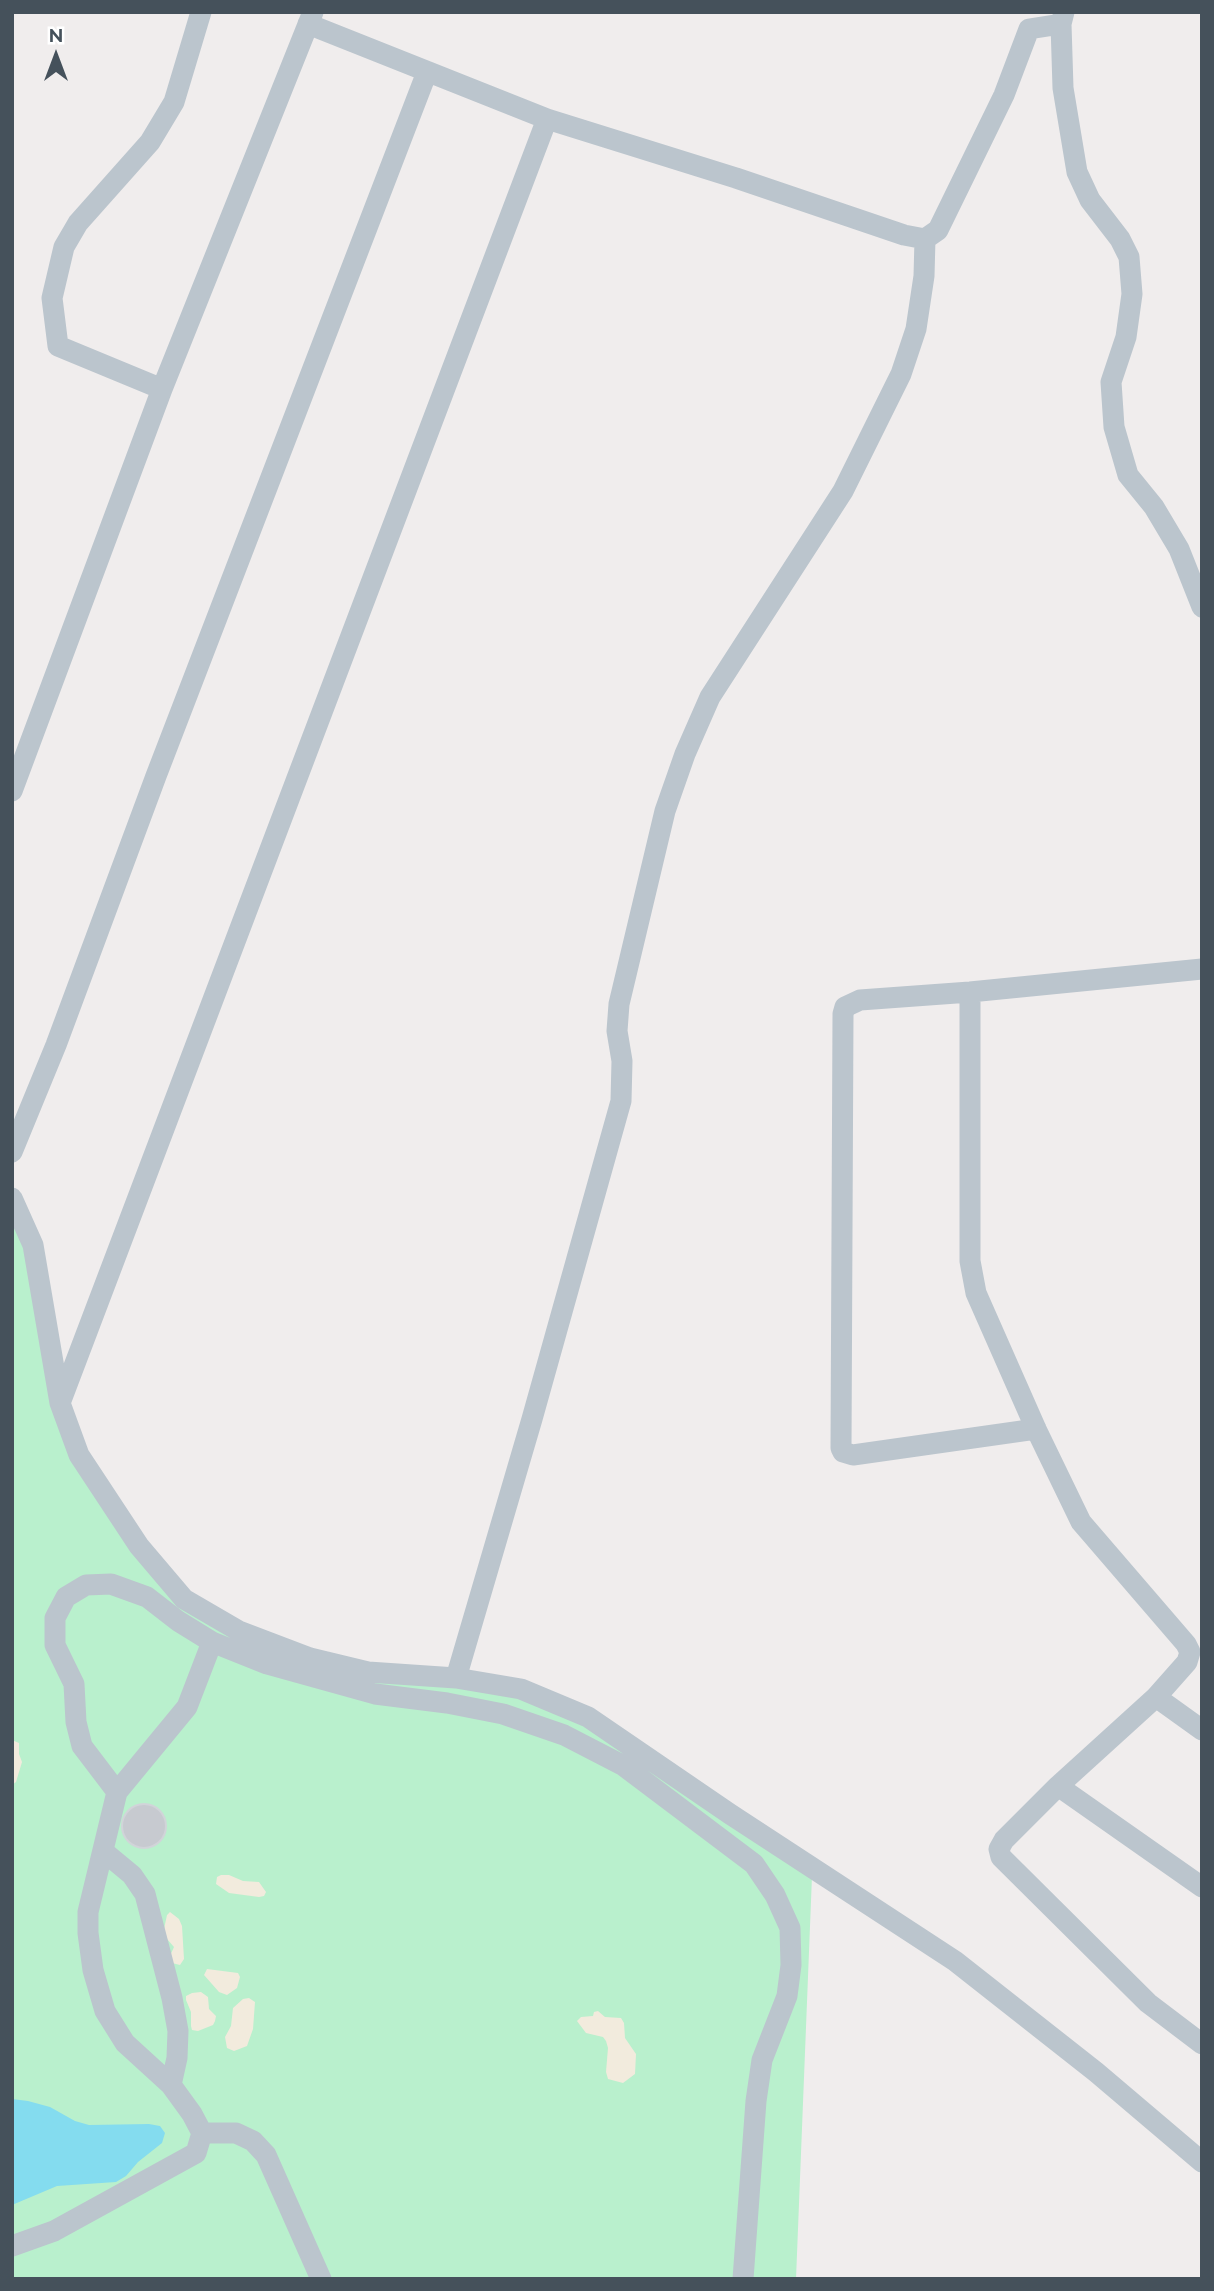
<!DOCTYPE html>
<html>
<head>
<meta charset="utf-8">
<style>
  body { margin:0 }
  #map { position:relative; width:1214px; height:2291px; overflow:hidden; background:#f0eded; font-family:Raleway,sans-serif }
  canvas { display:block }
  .frame { position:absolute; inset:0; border:14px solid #45515b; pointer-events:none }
  .north { position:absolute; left:21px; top:21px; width:70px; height:70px; -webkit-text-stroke:5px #fff; paint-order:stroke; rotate:0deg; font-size:19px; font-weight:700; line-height:28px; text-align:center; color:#45515b }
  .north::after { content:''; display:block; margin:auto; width:24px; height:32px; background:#45515b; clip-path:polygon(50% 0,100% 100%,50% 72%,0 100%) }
</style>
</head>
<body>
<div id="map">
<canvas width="1214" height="2291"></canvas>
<div class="frame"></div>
<div class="north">N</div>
</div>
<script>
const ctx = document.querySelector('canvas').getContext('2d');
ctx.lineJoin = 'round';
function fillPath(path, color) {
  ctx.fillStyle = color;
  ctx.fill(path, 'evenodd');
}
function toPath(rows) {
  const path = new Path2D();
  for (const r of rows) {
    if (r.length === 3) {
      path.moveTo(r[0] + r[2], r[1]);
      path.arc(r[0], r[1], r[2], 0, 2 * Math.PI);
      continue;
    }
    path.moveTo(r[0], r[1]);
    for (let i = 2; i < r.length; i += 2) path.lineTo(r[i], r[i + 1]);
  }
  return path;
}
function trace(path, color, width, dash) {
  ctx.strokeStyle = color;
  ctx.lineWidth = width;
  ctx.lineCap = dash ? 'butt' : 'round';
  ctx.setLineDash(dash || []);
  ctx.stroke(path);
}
fillPath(toPath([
  [12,1213,27,1246,54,1404,134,1550,236,1637,454,1685,520,1696,584,1723,812,1876,796,2279,12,2279]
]), '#b9f0cd');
fillPath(toPath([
  [12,1740,19,1743,19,1754,22,1762,16,1782,12,1785],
  [221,1875,229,1875,243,1881,259,1882,266,1892,264,1896,259,1897,229,1893,216,1884,217,1877],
  [170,1912,179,1919,182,1926,184,1959,180,1965,172,1963,169,1958,174,1947,167,1939,164,1929,167,1915],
  [207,1969,238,1973,240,1977,237,1988,227,1995,219,1992,204,1975],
  [201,1992,208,1997,209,2009,216,2016,215,2021,213,2025,198,2031,192,2030,191,2026,191,2012,186,2000,186,1996,192,1993],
  [243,1999,249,1998,255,2002,253,2029,247,2046,234,2051,227,2048,225,2037,231,2026,233,2008],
  [598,2011,605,2017,621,2018,624,2023,625,2038,636,2054,635,2074,623,2083,608,2079,606,2072,608,2048,606,2041,603,2037,586,2033,577,2021,581,2017,593,2016,594,2012]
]), '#f2ebdd');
fillPath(toPath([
  [12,2099,28,2101,50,2107,75,2121,89,2125,149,2124,160,2126,165,2133,162,2143,138,2162,126,2176,116,2182,57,2186,12,2205]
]), '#84dcef');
const building = toPath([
  [144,1826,22]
]);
fillPath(building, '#c7cad0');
trace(building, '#d1d4d9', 2);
trace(toPath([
  [1064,12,1061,24,1063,88,1077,172,1090,200,1120,239,1129,257,1132,294,1126,337,1111,382,1114,427,1128,475,1154,507,1179,549,1202,607],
  [308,24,547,119,736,178,904,235,925,239,938,230,1004,95,1029,29,1061,24],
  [162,389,58,346,52,298,64,247,78,223,150,142,174,102,201,12],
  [12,791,162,389,313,12],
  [970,992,970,1261,976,1293,1036,1429,1081,1522,1186,1644,1190,1652,1187,1662,1156,1697,1058,1786,1004,1840,999,1849,1001,1857,1148,2003,1202,2044],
  [12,1152,56,1045,156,776,427,72],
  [12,1198,33,1245,60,1403,79,1455,139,1546,184,1599,239,1631,310,1658,368,1672,456,1678,521,1689,588,1717,730,1814,955,1961,1096,2072,1202,2162],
  [60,1403,547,119],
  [1036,1429,853,1455,843,1452,841,1448,843,1014,845,1007,860,1000,970,992,1202,969],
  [456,1678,532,1419,621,1101,622,1061,617,1031,619,1004,665,811,685,754,710,697,843,491,901,374,916,329,924,276,925,239],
  [1156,1697,1202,1730],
  [1058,1786,1202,1887],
  [117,1792,82,1746,76,1722,74,1684,55,1645,55,1618,66,1597,86,1585,111,1584,147,1597,178,1621,212,1642,267,1664,375,1694,447,1703,503,1714,564,1735,624,1766,754,1864,775,1895,790,1928,791,1965,787,1996,762,2060,756,2101,743,2279],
  [103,1851,132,1875,145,1894,172,1998,178,2031,177,2058,171,2085],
  [202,2133,236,2133,253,2141,266,2155,321,2279],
  [12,2246,54,2231,196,2153,202,2133,192,2114,171,2085,125,2043,105,2011,93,1970,88,1933,88,1912,117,1792,187,1707,212,1642]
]), '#bbc5cd', 21);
</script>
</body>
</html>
